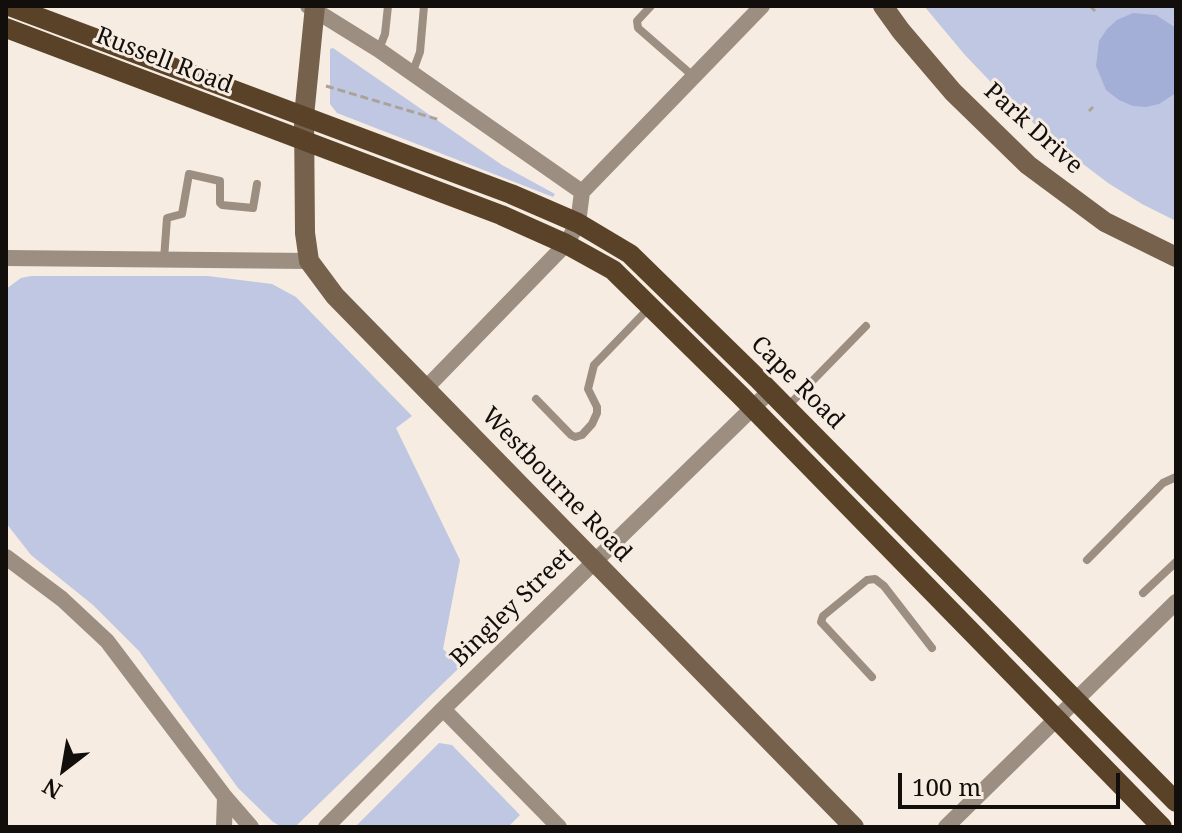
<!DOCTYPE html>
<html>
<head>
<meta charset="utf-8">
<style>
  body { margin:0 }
  #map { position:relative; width:1182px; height:833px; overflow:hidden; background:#f6ece1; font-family:"Noto Serif",serif }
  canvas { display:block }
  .frame { position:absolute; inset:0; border:8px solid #120e0b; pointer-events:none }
  .north { position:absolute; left:24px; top:729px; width:80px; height:80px; -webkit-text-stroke:6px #f6ece1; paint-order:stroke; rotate:211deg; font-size:22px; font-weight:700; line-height:32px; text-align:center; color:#120e0b }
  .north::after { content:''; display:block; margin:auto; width:28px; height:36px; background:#120e0b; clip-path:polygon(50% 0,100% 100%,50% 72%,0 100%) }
  .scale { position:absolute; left:898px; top:773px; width:222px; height:36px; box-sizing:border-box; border:4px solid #120e0b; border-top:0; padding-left:10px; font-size:24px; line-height:28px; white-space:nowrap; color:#120e0b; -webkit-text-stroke:6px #f6ece1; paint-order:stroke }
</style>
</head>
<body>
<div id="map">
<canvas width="1182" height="833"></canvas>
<div class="frame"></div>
<div class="north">N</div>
<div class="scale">100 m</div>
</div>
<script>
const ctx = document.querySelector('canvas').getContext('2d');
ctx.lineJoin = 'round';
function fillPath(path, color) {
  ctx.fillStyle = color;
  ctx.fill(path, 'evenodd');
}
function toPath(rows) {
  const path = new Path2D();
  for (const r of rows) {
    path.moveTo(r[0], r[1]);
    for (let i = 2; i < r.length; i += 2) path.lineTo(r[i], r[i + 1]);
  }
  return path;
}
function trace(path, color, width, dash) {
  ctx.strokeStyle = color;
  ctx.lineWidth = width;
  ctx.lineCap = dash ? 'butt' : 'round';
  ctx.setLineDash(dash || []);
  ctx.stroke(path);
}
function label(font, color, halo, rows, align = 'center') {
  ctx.font = font + ' "Noto Serif",serif';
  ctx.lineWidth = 6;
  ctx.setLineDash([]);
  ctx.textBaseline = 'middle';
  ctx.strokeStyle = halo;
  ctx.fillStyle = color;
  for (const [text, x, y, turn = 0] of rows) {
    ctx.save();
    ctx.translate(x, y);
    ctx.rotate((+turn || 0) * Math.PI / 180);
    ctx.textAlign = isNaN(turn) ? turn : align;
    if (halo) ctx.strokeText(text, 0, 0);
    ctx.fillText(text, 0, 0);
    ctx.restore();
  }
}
fillPath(toPath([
  [924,6,1176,6,1176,221,1142,204,1108,183,1054,142,1004,96,965,55],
  [333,48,502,165,555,194,553,197,337,113,330,104,330,49],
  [31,276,208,276,272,284,296,297,412,416,396,428,460,560,443,649,461,666,296,826,282,827,273,822,238,788,139,651,93,605,31,555,6,523,6,289,21,278],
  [439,743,452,745,520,815,508,827,355,827]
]), '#c0c7e2');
fillPath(toPath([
  [1133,13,1156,15,1176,28,1176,93,1159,104,1146,107,1133,106,1119,100,1106,90,1096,66,1099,41,1107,29,1117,20]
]), '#a4afd7');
trace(toPath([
  [1090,6,1095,11],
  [326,86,440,120],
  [1089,111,1093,107]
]), '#aba39a', 3, [8, 4]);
trace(toPath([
  [651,6,637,21,638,28,693,76],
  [379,49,385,34,388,6],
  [412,74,420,52,424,6],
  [164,259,167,218,182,214,189,174,220,181,220,203,222,205,253,208,257,184],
  [536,399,571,435,575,437,582,435,592,424,597,413,597,407,588,389,594,365,651,306],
  [786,408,866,326],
  [1087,560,1163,483,1176,477],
  [1143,593,1176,562],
  [872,677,821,622,823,616,867,580,875,579,884,586,932,648]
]), '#9c8e80', 8);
trace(toPath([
  [308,6,379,50,582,192],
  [6,258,309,261],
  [426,388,566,244,578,223,582,192,762,6],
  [6,557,62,599,107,641,225,797,251,827],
  [443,709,559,827],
  [224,827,225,797],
  [326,827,443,709,769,392],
  [946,827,1176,602]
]), '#9c8e80', 16);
trace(toPath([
  [315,6,304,116,305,233,309,261,335,296,854,827],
  [883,6,901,31,953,92,1028,165,1105,222,1176,257]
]), '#75614c', 20);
trace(toPath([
  [9,6,511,194,578,223,630,254,758,379,1176,802],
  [6,28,501,215,566,244,613,270,740,395,1162,827]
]), '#594228', 20);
label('24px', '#120e0b', '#f6ece1', [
  ["Russell Road",164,61,21],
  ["Park Drive",1033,129,42],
  ["Cape Road",797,383,45],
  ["Westbourne Road",556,485,46],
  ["Bingley Street",512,608,-44]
]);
</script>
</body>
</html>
